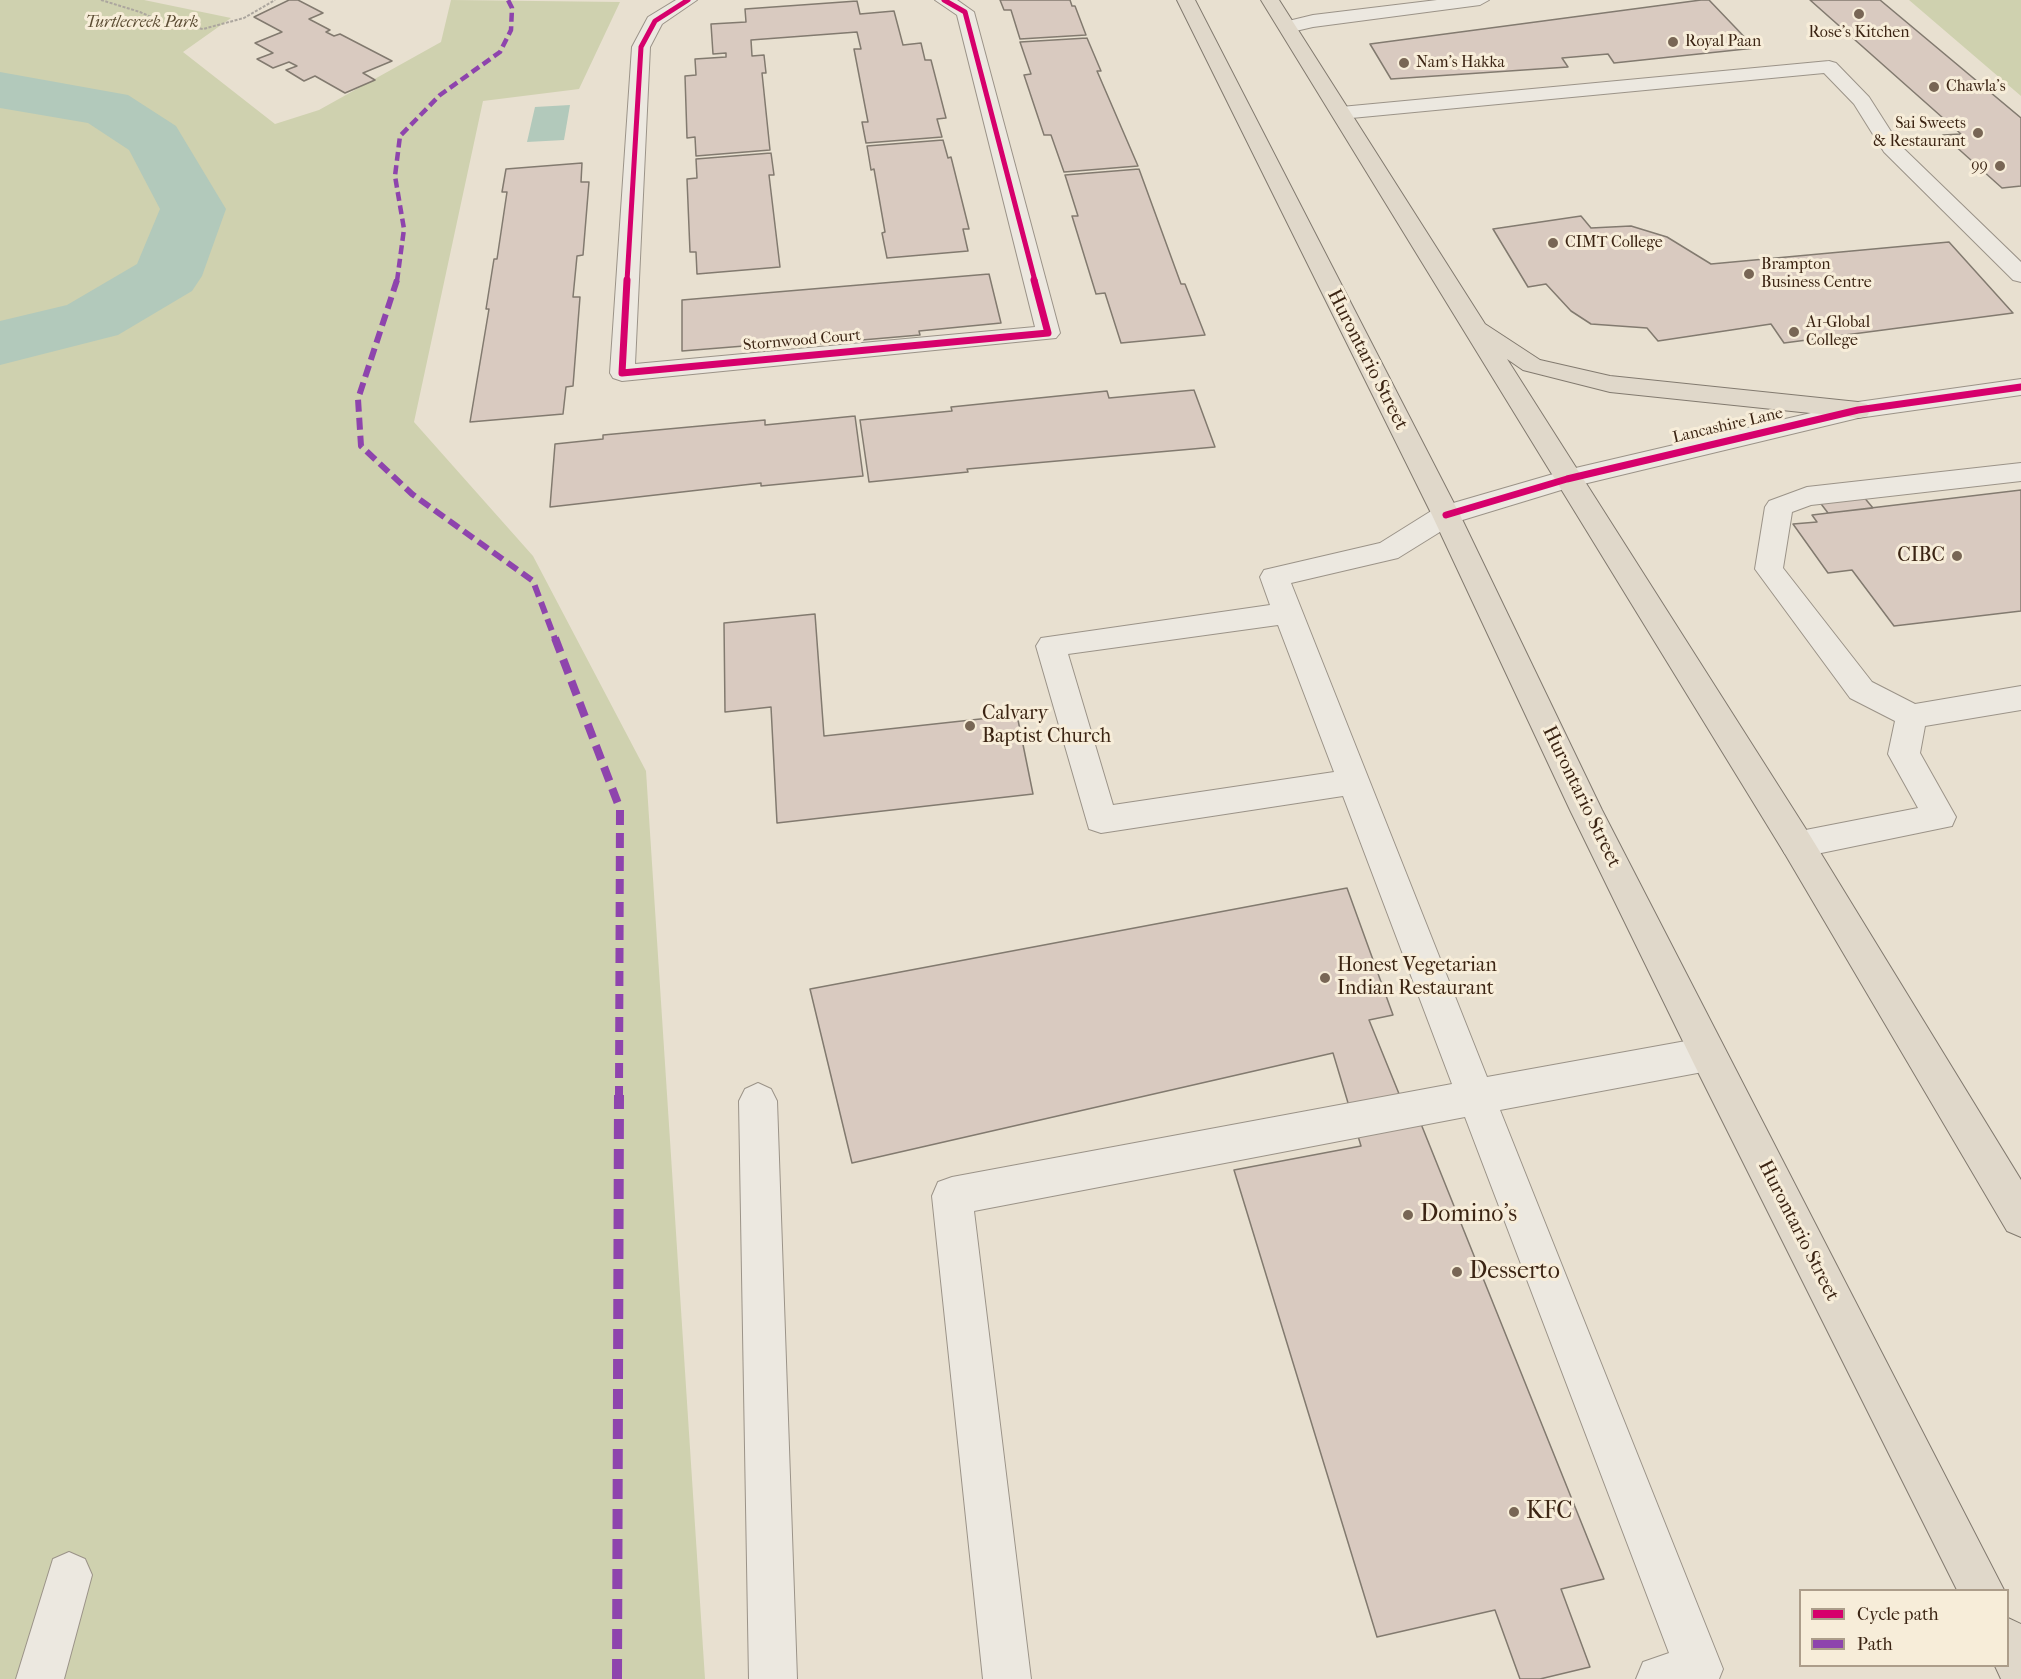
<!DOCTYPE html>
<html>
<head>
<meta charset="utf-8">
<style>
  body { margin:0 }
  #map { position:relative; width:2021px; height:1679px; overflow:hidden; background:#e8e0d0; font-family:"IM FELL French Canon",serif }
  canvas { display:block }
  .legend { position:absolute; left:1799px; top:1589px; width:210px; height:78px; box-sizing:border-box; background:#f7edd9; border:2px solid #ac9d8a; margin:0; padding:8px 10px; list-style:none; font-size:18px; color:#3b2413 }
  .legend li { display:flex; align-items:center; gap:12px; height:30px }
  .legend b { width:30px; border:2px solid #ac9d8a }
</style>
</head>
<body>
<div id="map">
<canvas width="2021" height="1679"></canvas>
<ul class="legend">
<li><b style="height:8px;background:#d6006c"></b>Cycle path</li>
<li><b style="height:8px;background:#8e44ad"></b>Path</li>
</ul>
</div>
<script>
const ctx = document.querySelector('canvas').getContext('2d');
ctx.lineJoin = 'round';
function fillPath(path, color) {
  ctx.fillStyle = color;
  ctx.fill(path, 'evenodd');
}
function toPath(rows) {
  const path = new Path2D();
  for (const r of rows) {
    path.moveTo(r[0], r[1]);
    for (let i = 2; i < r.length; i += 2) path.lineTo(r[i], r[i + 1]);
  }
  return path;
}
function trace(path, color, width, dash) {
  ctx.strokeStyle = color;
  ctx.lineWidth = width;
  ctx.lineCap = dash ? 'butt' : 'round';
  ctx.setLineDash(dash || []);
  ctx.stroke(path);
}
function label(font, color, halo, rows, align = 'center') {
  ctx.font = font + ' "IM FELL French Canon",serif';
  ctx.lineWidth = 6;
  ctx.setLineDash([]);
  ctx.textBaseline = 'middle';
  ctx.strokeStyle = halo;
  ctx.fillStyle = color;
  for (const [text, x, y, turn = 0] of rows) {
    ctx.save();
    ctx.translate(x, y);
    ctx.rotate((+turn || 0) * Math.PI / 180);
    ctx.textAlign = isNaN(turn) ? turn : align;
    if (halo) ctx.strokeText(text, 0, 0);
    ctx.fillText(text, 0, 0);
    ctx.restore();
  }
}
fillPath(toPath([
  [0,0,144,0,231,18,183,52,275,124,319,110,441,42,451,0,620,2,579,89,483,101,414,422,533,556,646,771,705,1679,0,1679],
  [1909,0,2021,0,2021,96]
]), '#cfd1af');
fillPath(toPath([
  [570,105,564,140,527,142,535,107]
]), '#b2c9bb');
fillPath(toPath([
  [0,72,128,95,176,126,226,209,202,276,192,291,118,335,0,365,0,321,67,305,137,264,160,209,129,150,88,123,0,108,0,72]
]), '#b2c9bb');
const building = toPath([
  [289,0,298,0,323,13,309,19,330,30,326,32,334,36,340,34,392,61,363,73,375,80,345,93,315,76,304,81,286,70,297,66,289,62,273,68,257,59,273,53,255,43,282,32,254,17,289,0],
  [1000,0,1070,0,1072,6,1075,6,1086,35,1020,39,1011,10,1004,10,1000,0],
  [1701,0,1709,0,1755,48,1614,63,1608,54,1562,58,1568,67,1391,79,1370,44,1701,0],
  [1810,0,1880,0,2021,118,2021,186,2002,188,1943,135,1961,134,1810,0],
  [857,1,860,14,894,11,903,45,921,43,925,60,931,60,946,118,937,119,942,137,866,143,862,122,868,122,854,49,861,49,857,32,751,40,752,56,764,55,766,73,762,73,770,150,696,156,695,137,687,138,685,76,696,75,695,59,726,57,726,53,713,54,711,24,746,22,745,9,857,1],
  [1087,38,1101,71,1097,71,1138,166,1064,172,1051,135,1044,135,1024,75,1031,74,1020,42,1087,38],
  [943,140,948,158,951,157,969,229,963,229,968,251,887,258,882,233,885,232,874,169,871,170,867,146,943,140],
  [771,153,774,175,769,175,780,267,697,274,696,252,690,252,687,179,697,178,696,159,771,153],
  [582,163,581,182,589,182,583,255,577,256,573,297,580,297,573,386,566,387,563,414,470,422,489,309,486,309,494,259,497,259,507,192,502,192,506,169,582,163],
  [1139,169,1181,284,1185,284,1205,335,1121,343,1105,293,1096,294,1072,216,1078,216,1065,175,1139,169],
  [1581,216,1591,228,1631,226,1667,237,1711,264,1949,242,2013,313,1784,343,1771,324,1658,341,1647,328,1591,324,1571,311,1546,284,1528,287,1493,229,1581,216],
  [989,274,1001,323,919,331,920,335,769,348,769,344,682,351,682,300,989,274],
  [1194,390,1215,447,967,469,968,472,869,482,860,420,952,411,951,407,1107,391,1109,398,1194,390],
  [855,416,863,476,761,486,761,483,550,507,555,444,603,439,603,435,765,420,765,425,855,416],
  [1852,483,1873,508,1828,513,1809,488,1852,483],
  [2021,490,2021,611,1894,626,1852,570,1828,573,1793,524,1817,522,1812,515,2021,490],
  [815,614,824,736,1017,715,1033,794,777,823,771,707,725,712,724,623,815,614],
  [1347,888,1393,1015,1369,1020,1406,1111,1415,1109,1604,1579,1561,1589,1590,1667,1540,1679,1520,1679,1495,1610,1377,1637,1234,1170,1361,1146,1333,1053,852,1163,810,989,1347,888]
]);
fillPath(building, '#d9cac0');
trace(building, '#827a6f', 1.5);
const minor = toPath([
  [676,0,697,0,662,24,650,47,635,364,1035,327,957,15,935,0,957,0,974,12,1060,333,1056,338,622,381,613,378,610,373,632,47,648,17,676,0],
  [1437,0,1489,0,1480,5,1313,27,1287,33,1278,27,1280,23,1313,15,1437,0],
  [1829,61,1836,63,1869,97,1899,144,2021,262,2021,282,2013,280,1884,152,1854,104,1824,73,1341,119,1334,117,1331,113,1334,109,1341,107,1829,61],
  [2021,379,2021,395,1858,418,1571,487,1456,522,1398,558,1291,583,1487,1077,1708,1037,1721,1042,1726,1054,1721,1066,1708,1071,1500,1110,1723,1669,1719,1679,1636,1679,1643,1662,1669,1653,1465,1117,974,1211,1031,1679,983,1679,932,1196,938,1182,952,1177,1452,1084,1343,796,1101,833,1089,829,1036,646,1041,638,1270,605,1260,577,1264,570,1380,543,1436,508,1567,470,1858,402,2021,379],
  [1278,625,1334,772,1113,805,1068,654,1278,625],
  [2021,463,2021,481,1811,505,1792,512,1783,568,1872,682,1915,704,2021,686,2021,710,1925,726,1920,753,1956,817,1952,826,1797,858,1785,854,1780,844,1785,834,1918,808,1888,754,1895,721,1850,698,1755,569,1765,507,1769,501,1807,487,2021,463],
  [758,1083,771,1089,777,1101,797,1679,749,1679,739,1101,745,1089,758,1083],
  [69,1552,85,1559,92,1575,64,1679,16,1679,53,1559,69,1552]
]);
const major = toPath([
  [1177,0,1195,0,1460,515,1602,810,2004,1590,1957,1590,1695,1066,1570,810,1432,515,1177,0],
  [1261,0,1279,0,1485,324,1540,360,1610,376,1858,402,1867,404,1871,410,1867,416,1858,418,1610,392,1523,370,1507,359,1809,834,2021,1180,2021,1237,2007,1231,1785,854,1261,0],
  [2008,1618,2021,1624,2021,1679,2001,1679,1995,1666,2008,1666,2008,1618]
]);
trace(minor, '#9b9388', 2);
trace(major, '#827a6f', 2);
trace(toPath([
  [101,0,140,12,169,25,203,29,244,18,275,0]
]), '#aca69e', 2, [3, 1.5]);
fillPath(minor, '#ece8e0');
fillPath(major, '#e0d8ca');
trace(toPath([
  [397,281,404,229,395,176,400,136,440,95,500,52,511,30,512,8,508,0]
]), '#8e44ad', 4.5, [9, 4.5]);
trace(toPath([
  [397,280,358,399,361,446,412,494,533,581,555,639]
]), '#8e44ad', 6, [12, 6]);
trace(toPath([
  [555,638,620,809,619,1096]
]), '#8e44ad', 8, [15, 8]);
trace(toPath([
  [617,1679,619,1095]
]), '#8e44ad', 10, [20, 10]);
trace(toPath([
  [944,0,965,12,1035,281],
  [627,281,641,47,655,21,688,0]
]), '#d6006c', 5);
trace(toPath([
  [627,280,622,373,1048,333,1034,280],
  [1446,515,1567,479,1858,410,2021,387]
]), '#d6006c', 7);
for (const [x, y, r, color] of [
  [1859,14,6,"#786655"],
  [1673,42,6,"#786655"],
  [1404,63,6,"#786655"],
  [1934,87,6,"#786655"],
  [1978,133,6,"#786655"],
  [2000,166,6,"#786655"],
  [1553,243,6,"#786655"],
  [1749,274,6,"#786655"],
  [1794,332,6,"#786655"],
  [1957,556,6,"#786655"],
  [970,726,6,"#786655"],
  [1325,978,6,"#786655"],
  [1408,1215,6,"#786655"],
  [1457,1272,6,"#786655"],
  [1514,1512,6,"#786655"]
]) {
  const dot = new Path2D();
  dot.arc(x, y, r, 0, 2 * Math.PI);
  ctx.fillStyle = color;
  ctx.fill(dot);
  trace(dot, '#f7edd9', 2);
}
label('italic 16px', '#5b4c33', '#f7edd9', [
  ["Turtlecreek Park",142,23]
]);
label('16px', '#3b2413', '#f7edd9', [
  ["Rose’s Kitchen",1859,33,"center"],
  ["Royal Paan",1685,42],
  ["Nam’s Hakka",1416,63],
  ["Chawla’s",1946,87],
  ["Sai Sweets",1966,124,"right"],
  ["& Restaurant",1966,142,"right"],
  ["99",1988,166,"right"],
  ["CIMT College",1565,243],
  ["Brampton",1761,265],
  ["Business Centre",1761,283],
  ["A1-Global",1806,323],
  ["College",1806,341]
], 'left');
label('16px', '#3b2413', '#f7edd9', [
  ["Stornwood Court",802,341,-5],
  ["Lancashire Lane",1728,426,-13]
]);
label('20px', '#3b2413', '#f7edd9', [
  ["Hurontario Street",1367,360,63],
  ["Hurontario Street",1581,797,64],
  ["Hurontario Street",1798,1231,63]
]);
label('20px', '#3b2413', '#f7edd9', [
  ["CIBC",1945,556,"right"],
  ["Calvary",982,714],
  ["Baptist Church",982,737],
  ["Honest Vegetarian",1337,966],
  ["Indian Restaurant",1337,989]
], 'left');
label('24px', '#3b2413', '#f7edd9', [
  ["Domino's",1420,1215],
  ["Desserto",1469,1272],
  ["KFC",1526,1512]
], 'left');
</script>
</body>
</html>
